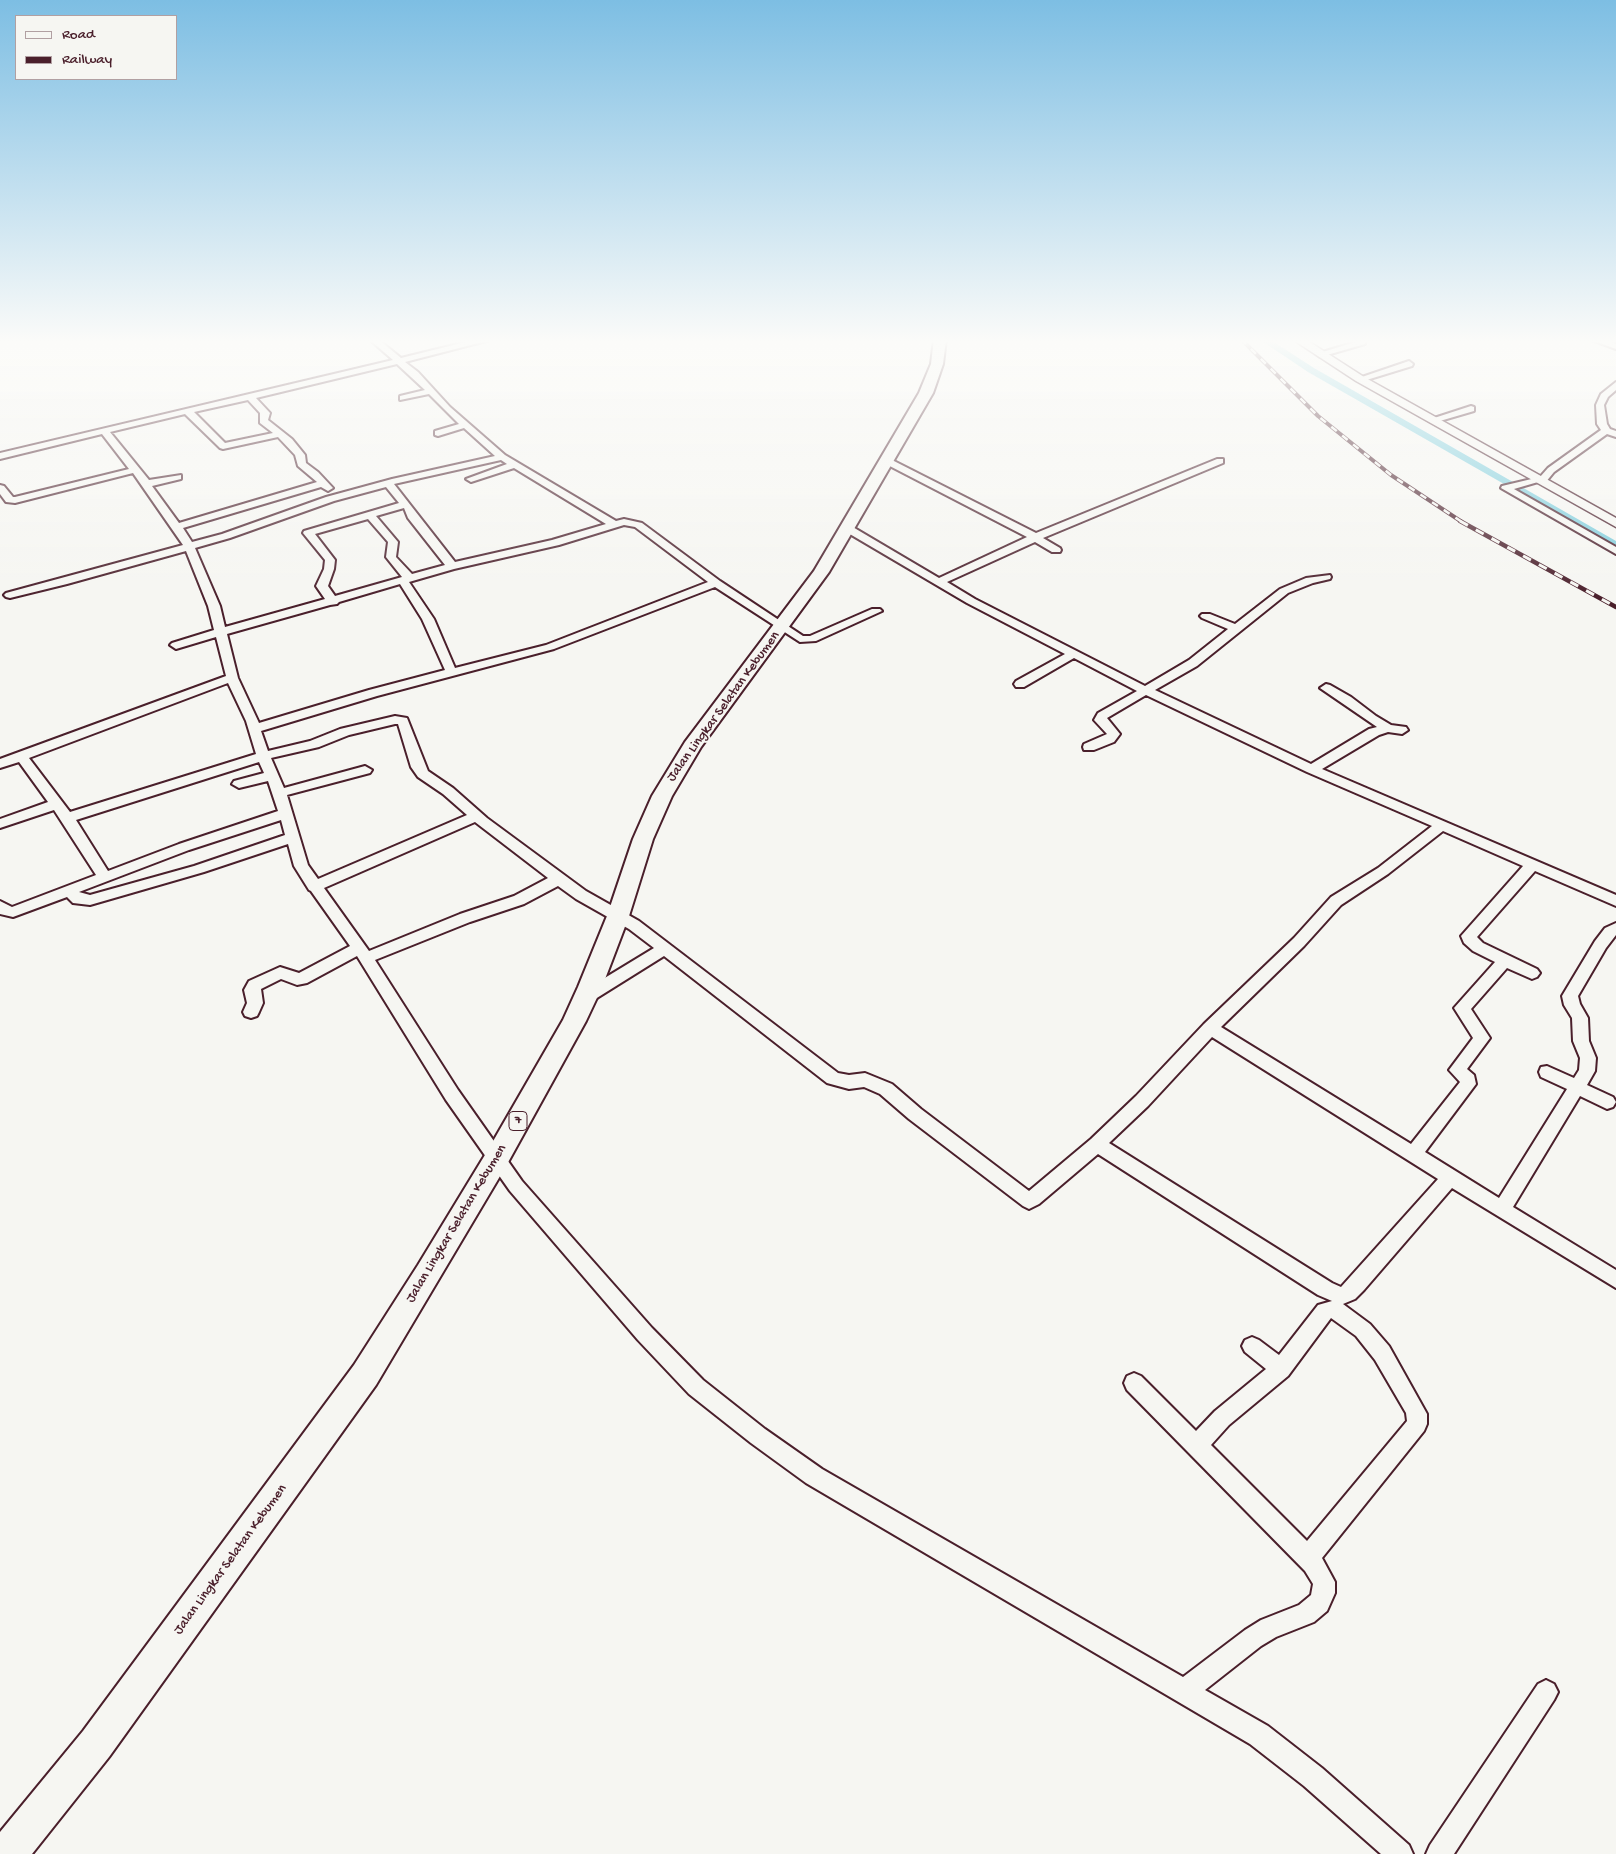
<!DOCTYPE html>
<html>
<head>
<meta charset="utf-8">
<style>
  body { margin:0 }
  #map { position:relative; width:1616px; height:1854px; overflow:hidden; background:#f6f6f2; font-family:"Gochi Hand",sans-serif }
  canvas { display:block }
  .legend { position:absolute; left:15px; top:15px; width:162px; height:65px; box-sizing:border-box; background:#f6f6f2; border:1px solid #b1a0a2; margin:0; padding:6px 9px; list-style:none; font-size:15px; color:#4a1f2b }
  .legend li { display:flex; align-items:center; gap:10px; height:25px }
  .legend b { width:25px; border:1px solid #b1a0a2 }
</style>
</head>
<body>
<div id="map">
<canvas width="1616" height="1854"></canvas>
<ul class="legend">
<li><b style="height:6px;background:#f6f6f2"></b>Road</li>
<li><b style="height:6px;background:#4a1f2b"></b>Railway</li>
</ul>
</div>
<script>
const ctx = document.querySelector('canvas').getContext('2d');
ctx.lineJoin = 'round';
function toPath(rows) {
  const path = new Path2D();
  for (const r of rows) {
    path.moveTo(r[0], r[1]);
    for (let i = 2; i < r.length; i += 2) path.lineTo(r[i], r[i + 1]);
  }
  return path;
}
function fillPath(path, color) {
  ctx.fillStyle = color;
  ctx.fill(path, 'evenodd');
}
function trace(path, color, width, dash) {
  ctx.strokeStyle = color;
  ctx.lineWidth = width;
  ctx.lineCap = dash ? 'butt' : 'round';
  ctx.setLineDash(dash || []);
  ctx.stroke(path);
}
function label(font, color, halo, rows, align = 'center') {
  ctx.font = font + ' "Gochi Hand",sans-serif';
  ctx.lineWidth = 4;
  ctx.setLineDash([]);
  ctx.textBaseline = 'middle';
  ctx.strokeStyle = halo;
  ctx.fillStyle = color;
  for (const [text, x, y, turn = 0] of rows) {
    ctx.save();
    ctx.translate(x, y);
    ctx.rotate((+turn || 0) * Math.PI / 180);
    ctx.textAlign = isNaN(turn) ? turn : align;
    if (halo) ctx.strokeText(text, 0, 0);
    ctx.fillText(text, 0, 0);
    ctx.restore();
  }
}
fillPath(toPath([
  [1259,339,1269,339,1314,368,1616,541,1616,548,1308,372,1259,339]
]), '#7ecddc');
const minor = toPath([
  [369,339,378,339,401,358,478,339,494,339,405,362,418,372,450,407,505,455,616,521,624,519,642,523,720,581,803,636,810,636,872,609,880,609,882,611,816,641,800,642,715,587,554,649,377,696,261,731,268,751,310,741,340,729,395,716,407,718,428,771,453,788,487,818,586,891,639,921,838,1073,849,1075,865,1073,892,1084,921,1109,1029,1191,1091,1139,1136,1096,1204,1024,1294,938,1331,897,1378,868,1432,826,1307,772,1146,695,1107,718,1120,734,1114,742,1094,750,1084,750,1083,747,1084,744,1107,734,1094,720,1098,713,1137,691,1074,658,1024,687,1016,687,1014,684,1016,681,1065,654,967,603,843,530,842,528,843,526,851,526,939,578,1027,537,882,462,882,458,888,458,1036,533,1217,459,1223,459,1223,463,1043,538,1060,548,1061,550,1060,552,1052,552,1035,542,947,582,975,599,1145,686,1189,660,1228,629,1202,618,1200,616,1202,614,1210,614,1235,624,1280,589,1306,578,1330,575,1331,577,1330,579,1313,583,1288,593,1197,666,1155,690,1311,764,1369,729,1377,727,1320,688,1326,684,1330,685,1351,697,1376,716,1391,725,1406,727,1408,730,1402,734,1388,732,1379,735,1322,769,1616,895,1616,906,1535,871,1477,937,1483,943,1537,969,1540,973,1537,977,1532,979,1507,968,1471,1009,1490,1038,1467,1069,1474,1075,1476,1084,1425,1152,1499,1198,1567,1089,1541,1077,1539,1072,1541,1067,1547,1066,1574,1078,1579,1070,1580,1058,1573,1041,1572,1018,1564,1005,1562,996,1595,941,1605,928,1616,923,1616,935,1606,948,1578,996,1580,1004,1588,1018,1589,1041,1596,1058,1595,1071,1587,1085,1613,1097,1616,1102,1613,1107,1607,1109,1580,1096,1513,1207,1616,1270,1616,1288,1452,1188,1364,1290,1355,1299,1343,1304,1370,1324,1389,1346,1427,1414,1427,1424,1424,1431,1322,1558,1335,1582,1335,1593,1327,1611,1314,1622,1276,1637,1261,1646,1205,1690,1268,1726,1322,1768,1409,1845,1413,1854,1381,1854,1304,1786,1250,1744,806,1483,751,1443,689,1394,638,1340,510,1191,446,1100,357,956,307,983,297,985,281,979,261,989,263,1003,259,1012,257,1016,251,1018,245,1016,243,1012,247,1003,244,990,249,981,280,967,299,973,350,946,311,891,309,890,294,866,288,844,204,872,90,905,73,903,67,897,13,917,0,914,0,901,12,907,96,875,54,810,0,828,0,819,48,802,19,762,0,768,0,759,226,676,216,637,176,649,170,645,172,643,214,630,208,606,186,551,67,584,10,598,6,597,4,595,6,593,183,545,133,473,15,503,6,502,0,494,0,485,4,486,13,497,15,497,129,469,102,434,0,459,0,453,393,360,369,339],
  [397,364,425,390,400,396,400,400,429,394,459,424,435,431,435,435,438,436,464,428,495,456,392,479,326,497,222,534,192,542,183,528,321,487,328,491,333,488,318,472,306,463,305,455,292,439,268,420,270,413,256,398,397,364],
  [248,400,260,413,260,423,273,433,225,443,194,412,248,400],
  [185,414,220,448,223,449,278,437,295,455,298,466,317,482,179,523,152,486,181,479,181,475,149,480,110,432,185,414],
  [501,460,507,464,466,479,471,482,514,468,606,524,552,540,455,562,394,484,501,460],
  [386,487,399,503,304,531,303,533,325,560,324,569,316,586,325,599,225,627,220,606,195,548,230,538,334,501,386,487],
  [404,508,408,518,445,565,412,574,396,557,398,542,376,516,404,508],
  [368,519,388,542,386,557,402,577,335,596,328,586,334,569,335,560,315,534,368,519],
  [624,525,635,527,708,582,546,645,455,668,434,619,409,582,454,569,559,545,624,525],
  [400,584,422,619,445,670,369,690,259,723,238,678,227,634,330,605,337,604,339,602,400,584],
  [228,683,246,721,256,754,70,812,29,758,228,683],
  [395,724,398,724,411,767,418,777,443,794,467,815,318,879,308,865,287,795,370,773,372,770,365,766,284,788,271,758,319,747,349,735,395,724],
  [259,762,264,773,234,781,232,784,239,788,268,781,278,811,179,844,108,871,76,820,259,762],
  [281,820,285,835,194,866,90,895,79,892,189,850,281,820],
  [475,822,548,878,514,896,460,914,369,951,324,888,475,822],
  [1443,831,1523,866,1461,936,1464,943,1473,951,1495,962,1454,1008,1473,1038,1449,1070,1460,1082,1411,1144,1221,1027,1304,946,1341,905,1388,874,1443,831],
  [558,886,576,899,629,929,654,948,580,993,578,997,580,1001,586,1003,592,1001,664,956,827,1083,849,1089,864,1087,880,1094,909,1119,1023,1206,1029,1209,1039,1204,1098,1154,1318,1295,1332,1301,1318,1305,1279,1355,1259,1340,1252,1337,1245,1340,1242,1346,1245,1352,1266,1369,1215,1411,1196,1431,1141,1376,1134,1373,1127,1376,1124,1383,1127,1390,1305,1571,1313,1584,1311,1595,1299,1605,1261,1620,1245,1630,1183,1677,822,1469,765,1429,703,1380,652,1328,522,1181,458,1090,375,960,470,922,524,904,558,886],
  [1212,1037,1438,1179,1341,1287,1332,1283,1109,1143,1148,1106,1212,1037],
  [1331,1318,1356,1336,1375,1360,1406,1413,1407,1421,1307,1541,1211,1445,1229,1425,1288,1376,1331,1318],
  [1589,339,1602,339,1616,344,1616,349,1589,339],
  [1362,340,1365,340,1365,344,1320,357,1316,354,1362,340],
  [1409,361,1413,364,1412,366,1360,382,1356,379,1409,361],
  [1616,382,1616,390,1608,397,1604,405,1607,424,1610,429,1616,431,1616,437,1607,434,1554,472,1545,483,1538,482,1514,489,1616,547,1616,554,1501,488,1502,486,1540,477,1548,468,1601,430,1597,424,1596,405,1601,394,1616,382],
  [1471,406,1474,407,1474,411,1433,423,1428,420,1471,406],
  [1546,1680,1554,1684,1558,1692,1554,1700,1454,1854,1426,1854,1430,1845,1538,1684,1546,1680]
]);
const major = toPath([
  [1292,339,1305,339,1364,377,1616,518,1616,527,1356,381,1292,339]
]);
const highway = toPath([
  [934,339,946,339,943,364,933,393,829,572,701,747,672,796,653,839,629,916,602,987,586,1021,506,1166,376,1385,109,1757,32,1854,0,1854,0,1832,83,1731,354,1365,418,1265,488,1150,563,1020,578,987,607,916,633,839,652,796,685,742,814,571,919,393,931,364,934,339]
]);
trace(minor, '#4a1f2b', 4);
trace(major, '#4a1f2b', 3);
trace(highway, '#4a1f2b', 4);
fillPath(minor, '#f6f6f2');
fillPath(major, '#f6f6f2');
fillPath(highway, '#f6f6f2');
const railFar1 = toPath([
  [1241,339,1318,416,1391,475,1462,522]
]);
const rail = toPath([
  [1460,521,1616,607]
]);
trace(railFar1, '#4a1f2b', 4);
trace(rail, '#4a1f2b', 4.5);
trace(railFar1, '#f6f6f2', 2.5, [7]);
trace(rail, '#f6f6f2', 3, [9]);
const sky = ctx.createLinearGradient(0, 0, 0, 599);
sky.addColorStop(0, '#7dbee3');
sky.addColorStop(0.57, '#fbfbf9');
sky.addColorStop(1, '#fbfbf900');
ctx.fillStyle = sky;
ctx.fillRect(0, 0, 1616, 599);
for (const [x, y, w] of [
  [518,1121,18]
]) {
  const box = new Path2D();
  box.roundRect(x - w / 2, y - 9.5, w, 19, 4);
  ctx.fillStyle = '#f6f6f2';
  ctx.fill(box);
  trace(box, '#4a1f2b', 1);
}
label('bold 12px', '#4a1f2b', null, [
  ["7",518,1121]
]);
label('14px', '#4a1f2b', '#f6f6f2', [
  ["Jalan Lingkar Selatan Kebumen",724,707,-54],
  ["Jalan Lingkar Selatan Kebumen",457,1224,-59],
  ["Jalan Lingkar Selatan Kebumen",231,1560,-54]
]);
</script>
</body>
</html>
